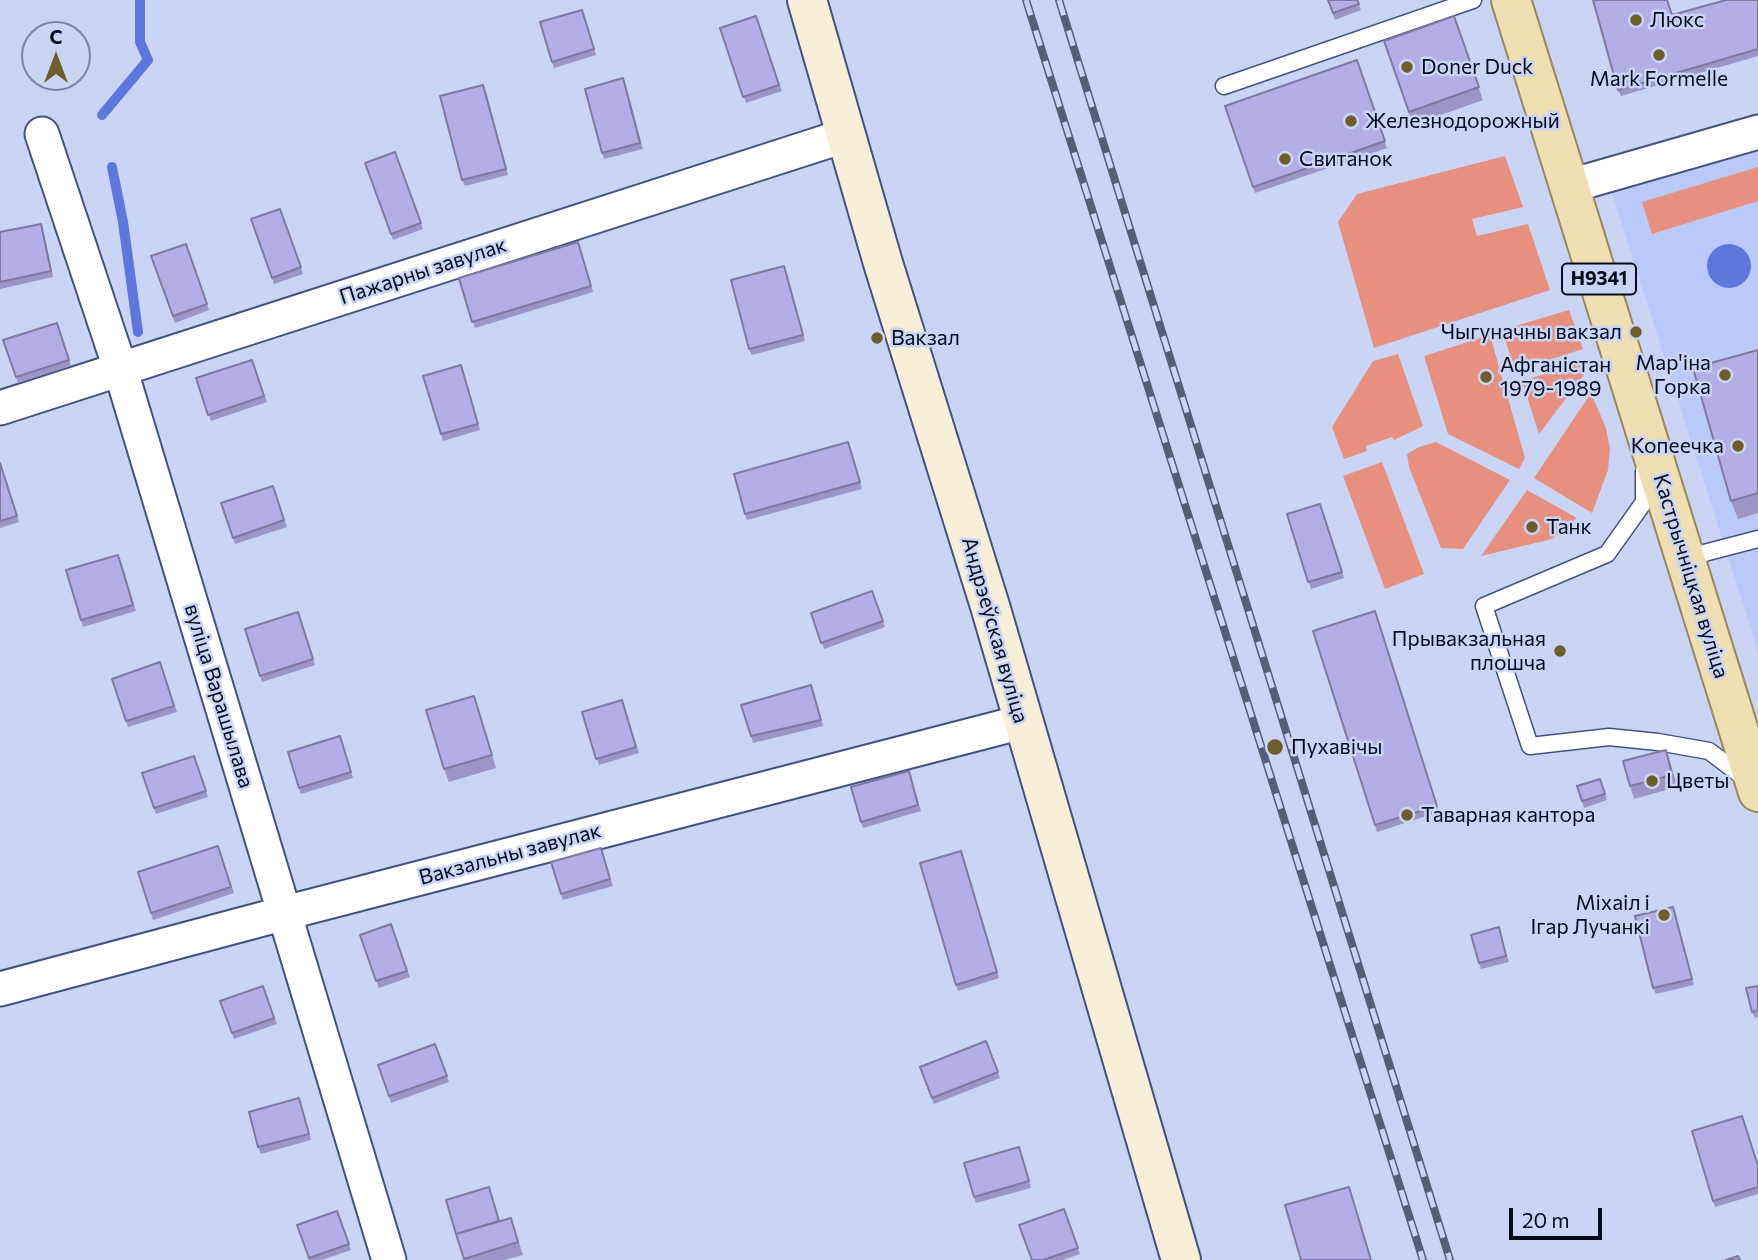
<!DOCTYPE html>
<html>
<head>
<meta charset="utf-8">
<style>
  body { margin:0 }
  #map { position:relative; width:1758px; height:1260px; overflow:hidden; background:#cad5f6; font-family:Commissioner,sans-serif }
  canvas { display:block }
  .north { position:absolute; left:21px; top:21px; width:70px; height:70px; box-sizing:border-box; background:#cad5f6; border:2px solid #7c849f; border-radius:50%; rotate:0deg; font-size:19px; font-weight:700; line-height:28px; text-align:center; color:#060a1d }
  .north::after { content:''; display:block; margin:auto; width:24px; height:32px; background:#6d5d2b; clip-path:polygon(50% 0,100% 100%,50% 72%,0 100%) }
  .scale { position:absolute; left:1509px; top:1208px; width:93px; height:32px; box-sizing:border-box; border:4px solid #060a1d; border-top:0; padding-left:9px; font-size:21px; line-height:24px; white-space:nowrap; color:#060a1d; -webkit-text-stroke:5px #cad5f6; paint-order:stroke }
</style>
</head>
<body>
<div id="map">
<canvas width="1758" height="1260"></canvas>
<div class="north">С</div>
<div class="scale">20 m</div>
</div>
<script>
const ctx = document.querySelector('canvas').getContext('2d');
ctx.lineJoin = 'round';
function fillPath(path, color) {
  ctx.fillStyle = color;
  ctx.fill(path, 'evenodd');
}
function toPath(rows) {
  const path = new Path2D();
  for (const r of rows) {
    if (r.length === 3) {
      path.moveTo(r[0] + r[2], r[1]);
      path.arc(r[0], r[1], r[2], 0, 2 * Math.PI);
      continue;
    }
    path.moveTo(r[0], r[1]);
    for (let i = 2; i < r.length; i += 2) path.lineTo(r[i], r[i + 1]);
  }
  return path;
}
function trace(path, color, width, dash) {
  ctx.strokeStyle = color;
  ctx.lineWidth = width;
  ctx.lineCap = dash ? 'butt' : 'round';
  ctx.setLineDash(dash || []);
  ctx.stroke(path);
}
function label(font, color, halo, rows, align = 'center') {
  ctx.font = font + ' Commissioner,sans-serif';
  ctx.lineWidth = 5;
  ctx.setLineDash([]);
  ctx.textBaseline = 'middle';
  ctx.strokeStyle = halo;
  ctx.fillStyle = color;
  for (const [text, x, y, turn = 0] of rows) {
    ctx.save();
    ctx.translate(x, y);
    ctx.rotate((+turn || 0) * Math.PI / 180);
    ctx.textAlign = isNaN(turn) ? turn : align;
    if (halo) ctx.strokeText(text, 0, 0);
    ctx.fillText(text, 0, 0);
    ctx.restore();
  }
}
fillPath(toPath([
  [1758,117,1758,651,1602,162]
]), '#b9c9fa');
fillPath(toPath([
  [1505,156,1523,207,1472,219,1477,236,1528,224,1550,290,1374,348,1338,222,1357,194],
  [1758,167,1758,201,1652,234,1642,202],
  [1569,310,1583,349,1515,371,1502,330],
  [1490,335,1525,458,1519,469,1448,434,1424,356],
  [1398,354,1423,426,1394,440,1392,437,1366,446,1367,451,1344,459,1332,427,1373,361],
  [1580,363,1586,372,1539,434,1522,381],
  [1591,393,1606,428,1610,449,1608,470,1592,513,1534,478],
  [1436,442,1510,480,1463,549,1441,548,1409,467,1407,454,1419,447],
  [1382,462,1424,574,1385,589,1343,476],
  [1527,490,1577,518,1552,539,1481,556]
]), '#e7907f');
fillPath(toPath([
  [1729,266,22]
]), '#5f77dc');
trace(toPath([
  [102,115,148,60,140,42,140,0],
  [112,167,123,222,138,332]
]), '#5f77dc', 10);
const service = toPath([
  [1224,86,1473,0],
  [1644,471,1644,502,1607,554,1484,606,1530,746,1609,737,1658,742,1709,751,1746,779],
  [1685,558,1758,539]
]);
const minor = toPath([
  [42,134,120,368,389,1260],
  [1570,186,1758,132],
  [0,408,847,135],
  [0,989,285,913,1022,722]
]);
const secondary = toPath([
  [807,0,883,263,990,606,1181,1260]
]);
const primary = toPath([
  [1511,0,1758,792]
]);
trace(service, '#435180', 19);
trace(minor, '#435180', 37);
trace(secondary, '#435180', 42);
trace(primary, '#97875c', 42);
trace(service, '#fff', 16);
trace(minor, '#fff', 33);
trace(secondary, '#f7efd8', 38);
trace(primary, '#efdfb2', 38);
const rail = toPath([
  [1026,0,1423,1260],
  [1059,0,1450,1260]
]);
trace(rail, '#565d76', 8);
trace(rail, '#cad5f6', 5, [16]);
fillPath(toPath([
  [1328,0,1357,0,1361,10,1335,20],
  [1758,0,1758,56,1621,96,1618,90,1672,15],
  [582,10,596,55,554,68,540,22],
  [756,16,782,91,746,103,720,28],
  [1454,16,1483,100,1413,125,1384,41],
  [1357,60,1387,148,1255,193,1225,106],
  [626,85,643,149,604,159,602,153],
  [486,91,508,175,465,186,462,180],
  [395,152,423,229,393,240,365,163],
  [280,209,303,274,274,284,251,219],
  [41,224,53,277,0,289,0,232],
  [578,242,593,292,475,328,459,278],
  [186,244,209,310,175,323,151,256],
  [787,273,805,341,752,355,749,349],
  [57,323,71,366,18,383,3,340],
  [1758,350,1758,513,1738,519,1731,501],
  [252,360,267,402,211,421,196,378],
  [461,365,480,430,443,441,423,376],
  [851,449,862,489,747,520,745,514],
  [0,463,19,522,0,528],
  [273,486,287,527,235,544,221,503],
  [1320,504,1344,578,1311,589,1287,514],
  [121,561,136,611,83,627,66,570],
  [872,591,885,627,824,649,811,613],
  [1375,611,1439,812,1377,832,1313,631],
  [298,612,315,665,262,682,245,629],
  [160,662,177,712,128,727,112,679],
  [813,691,823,726,753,743,741,705],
  [474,696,496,768,449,782,444,769],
  [622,700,639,753,599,765,582,712],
  [340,736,353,778,301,794,288,752],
  [1666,750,1677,787,1634,799,1630,786],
  [194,756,208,797,156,814,142,773],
  [911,777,921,811,863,828,861,822],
  [1600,779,1607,800,1584,808,1577,786],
  [218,846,234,893,153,920,138,872],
  [961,851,999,978,958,991,956,985],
  [603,854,613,886,563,900,561,894],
  [1673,907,1694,985,1656,994,1653,988],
  [391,924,410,977,379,988,360,935],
  [1501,934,1509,962,1481,969,1479,963],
  [263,986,277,1024,234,1039,220,1001],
  [1758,986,1758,1017,1755,1018,1752,1012],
  [986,1041,1000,1078,934,1104,920,1067],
  [435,1044,449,1082,391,1103,378,1065],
  [299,1098,311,1140,261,1154,258,1147],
  [1692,1131,1758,1165,1758,1194,1715,1207],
  [1019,1147,1031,1188,976,1203,974,1197],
  [446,1200,500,1221,515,1230,523,1255,505,1260,464,1260],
  [1064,1209,1080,1254,1063,1260,1032,1260],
  [337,1211,351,1250,322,1260,309,1260,297,1225]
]), '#9c95c5');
fillPath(toPath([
  [41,224,43,230,53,277,51,271],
  [1666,750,1670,762,1677,787,1672,775]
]), '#7f79a0');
const building = toPath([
  [1328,0,1357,0,1359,4,1333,13,1328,0],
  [1593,0,1667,0,1672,15,1726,0,1758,0,1758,49,1618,90,1593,0],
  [582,10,594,49,552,62,540,22,582,10],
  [756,16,779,85,743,97,720,28,756,16],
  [1454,16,1479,87,1409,112,1384,41,1454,16],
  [1357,60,1385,141,1253,187,1225,106,1357,60],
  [623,78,640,143,602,153,585,89,623,78],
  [483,85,506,169,462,180,440,96,483,85],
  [395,152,421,223,391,234,365,163,395,152],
  [280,209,301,267,272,278,251,219,280,209],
  [41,224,51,271,0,282,0,232,41,224],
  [578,242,591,286,472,322,459,278,578,242],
  [186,244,207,304,173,316,151,256,186,244],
  [784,266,803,335,749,349,731,280,784,266],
  [57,323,69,360,16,377,3,340,57,323],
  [1758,350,1758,493,1731,501,1693,368,1758,350],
  [252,360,264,396,208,415,196,378,252,360],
  [461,365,478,424,441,434,423,376,461,365],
  [848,442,860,482,745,514,734,474,848,442],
  [0,463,17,516,0,521,0,463],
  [273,486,284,520,233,538,221,503,273,486],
  [1320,504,1342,572,1308,582,1287,514,1320,504],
  [118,555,133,605,81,620,66,570,118,555],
  [872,591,883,621,821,643,811,613,872,591],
  [1375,611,1437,806,1375,825,1313,631,1375,611],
  [298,612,313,659,260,676,245,629,298,612],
  [160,662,174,706,126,721,112,679,160,662],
  [811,685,821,720,751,736,741,705,811,685],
  [474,696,492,755,444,769,426,710,474,696],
  [622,700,636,747,596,759,582,712,622,700],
  [340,736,351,772,299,788,288,752,340,736],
  [1666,750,1672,775,1630,786,1623,761,1666,750],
  [194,756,206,791,154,808,142,773,194,756],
  [909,771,918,805,861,822,851,787,909,771],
  [1600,779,1605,794,1582,801,1577,786,1600,779],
  [218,846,231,887,151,913,138,872,218,846],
  [601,848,610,879,561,894,551,862,601,848],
  [961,851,997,972,956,985,920,863,961,851],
  [1673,907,1692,979,1653,988,1635,916,1673,907],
  [391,924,407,971,376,981,360,935,391,924],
  [1499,927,1506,956,1479,963,1471,935,1499,927],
  [263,986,274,1018,232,1033,220,1001,263,986],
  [1758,986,1758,1010,1752,1012,1746,988,1758,986],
  [986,1041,998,1072,932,1098,920,1067,986,1041],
  [435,1044,447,1076,389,1096,378,1065,435,1044],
  [299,1098,309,1134,258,1147,249,1112,299,1098],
  [1742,1116,1758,1166,1758,1187,1713,1201,1692,1131,1742,1116],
  [1019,1147,1029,1181,974,1197,964,1163,1019,1147],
  [489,1187,499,1221,456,1234,446,1200,489,1187],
  [1349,1187,1371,1260,1301,1260,1285,1205,1349,1187],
  [1064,1209,1078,1248,1043,1260,1032,1260,1019,1225,1064,1209],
  [337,1211,349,1244,309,1258,297,1225,337,1211],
  [511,1218,518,1242,464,1259,456,1234,511,1218],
  [1738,1256,1740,1260,1726,1260,1738,1256]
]);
fillPath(building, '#b5ade5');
trace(building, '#7f79a0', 2);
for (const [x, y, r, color] of [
  [1636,20,7,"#6d5d2b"],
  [1659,55,7,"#6d5d2b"],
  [1407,67,7,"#6d5d2b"],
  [1351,121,7,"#6d5d2b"],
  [1285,159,7,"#6d5d2b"],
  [1636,332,7,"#6d5d2b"],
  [877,338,7,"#6d5d2b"],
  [1725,375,7,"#6d5d2b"],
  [1486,377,7,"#6d5d2b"],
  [1738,446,7,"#6d5d2b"],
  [1532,527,7,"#6d5d2b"],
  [1560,651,7,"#6d5d2b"],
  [1275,747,9,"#6d5d2b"],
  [1652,781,7,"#6d5d2b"],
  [1407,815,7,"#6d5d2b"],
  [1664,915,7,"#6d5d2b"]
]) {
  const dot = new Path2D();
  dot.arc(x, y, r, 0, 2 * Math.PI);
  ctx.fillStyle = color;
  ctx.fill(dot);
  trace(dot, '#cad5f6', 2.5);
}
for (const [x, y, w] of [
  [1599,279,74]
]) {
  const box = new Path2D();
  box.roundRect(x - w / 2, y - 15.5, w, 31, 5);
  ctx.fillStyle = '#cad5f6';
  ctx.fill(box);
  trace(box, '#060a1d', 2);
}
label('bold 19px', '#060a1d', null, [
  ["Н9341",1599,279]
]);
label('21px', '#060a1d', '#cad5f6', [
  ["Люкс",1650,20],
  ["Doner Duck",1421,67],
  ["Mark Formelle",1659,79,"center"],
  ["Железнодорожный",1365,121],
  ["Свитанок",1299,159],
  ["Чыгуначны вакзал",1622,332,"right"],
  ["Вакзал",891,338],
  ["Мар'іна",1711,363,"right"],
  ["Горка",1711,387,"right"],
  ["Афганістан",1500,365],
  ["1979-1989",1500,389],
  ["Копеечка",1724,446,"right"],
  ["Танк",1546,527],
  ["Прывакзальная",1546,639,"right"],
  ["плошча",1546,663,"right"],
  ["Пухавічы",1291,747],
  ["Цветы",1666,781],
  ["Таварная кантора",1421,815],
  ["Міхаіл і",1650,903,"right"],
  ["Ігар Лучанкі",1650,927,"right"]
], 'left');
label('21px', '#060a1d', '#cad5f6', [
  ["Пажарны завулак",423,271,-18],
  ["Кастрычніцкая вуліца",1691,576,73],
  ["Андрэеўская вуліца",995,630,74],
  ["вуліца Варашылава",219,696,73],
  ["Вакзальны завулак",510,854,-15]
]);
</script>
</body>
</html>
